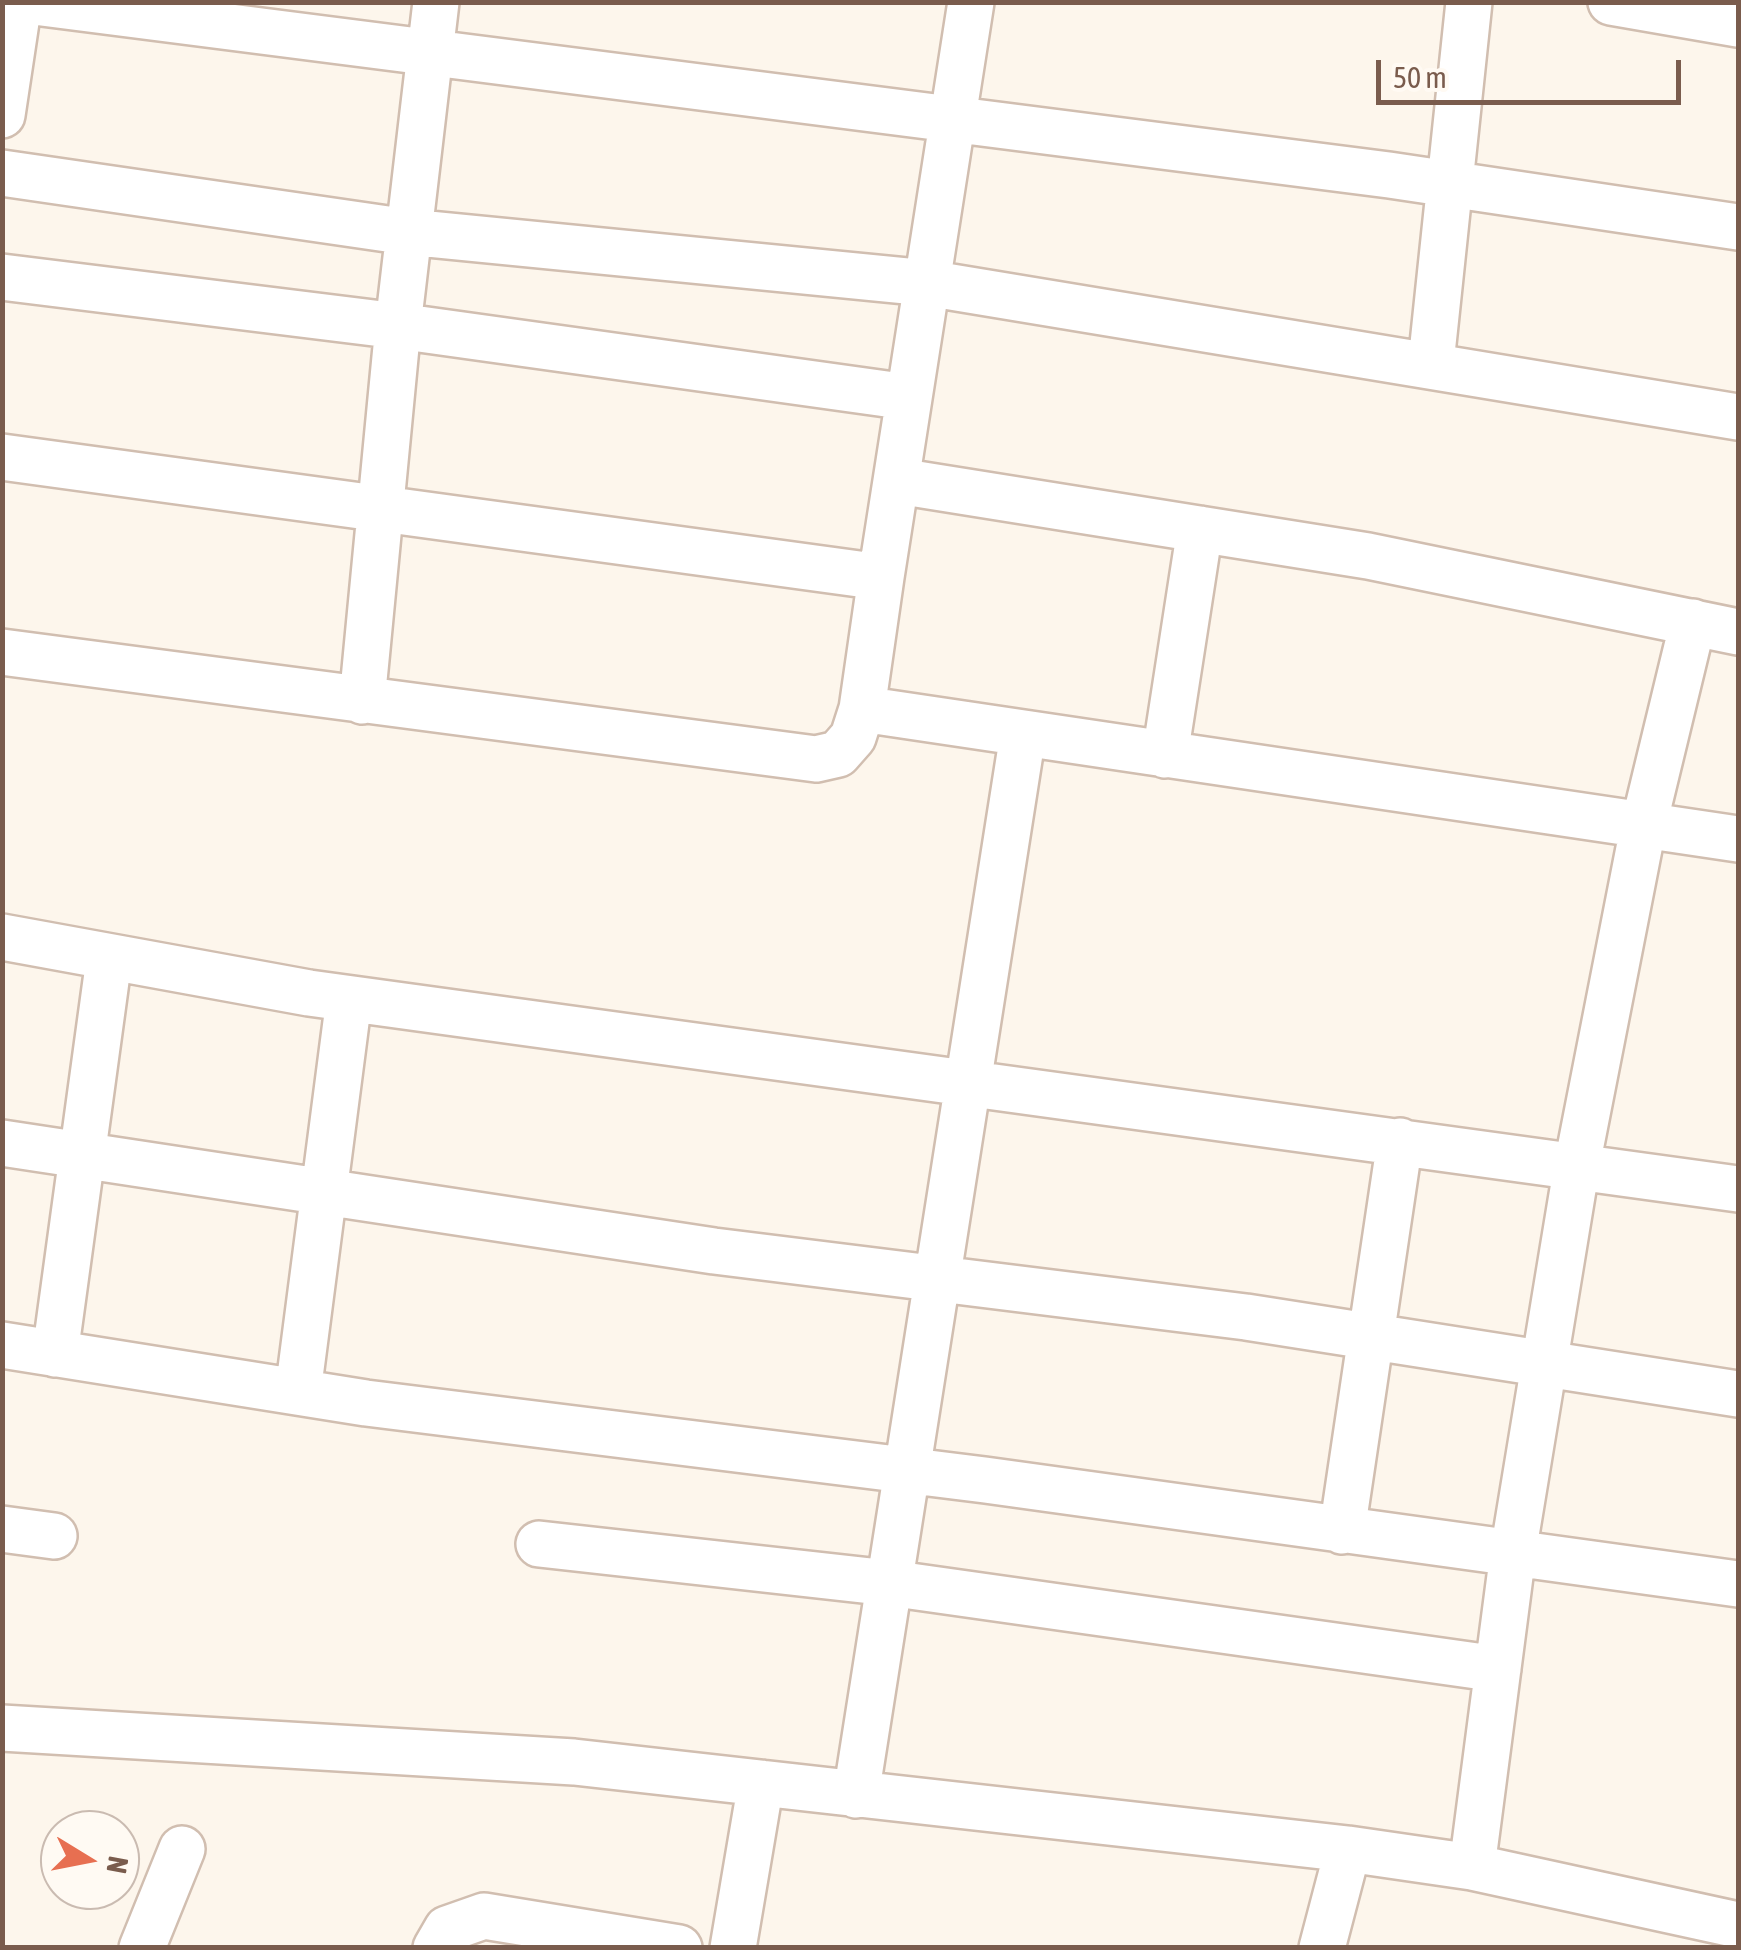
<!DOCTYPE html>
<html>
<head>
<meta charset="utf-8">
<style>
  body { margin:0 }
  #map { position:relative; width:1741px; height:1950px; overflow:hidden; background:#fdf6ec; font-family:"Asap Condensed",sans-serif }
  canvas { display:block }
  .frame { position:absolute; inset:0; border:5px solid #7a5c4d; pointer-events:none }
  .north { position:absolute; left:40px; top:1810px; width:100px; height:100px; box-sizing:border-box; background:#fffaf3; border:2px solid #cabbb1; border-radius:50%; rotate:100deg; font-size:28px; font-weight:700; line-height:40px; text-align:center; color:#7a5c4d }
  .north::after { content:''; display:block; margin:auto; width:35px; height:45px; background:#e76f51; clip-path:polygon(50% 0,100% 100%,50% 72%,0 100%) }
  .scale { position:absolute; left:1376px; top:60px; width:305px; height:45px; box-sizing:border-box; border:5px solid #7a5c4d; border-top:0; padding-left:12px; font-size:30px; line-height:35px; white-space:nowrap; color:#7a5c4d; -webkit-text-stroke:8px #fffaf3; paint-order:stroke }
</style>
</head>
<body>
<div id="map">
<canvas width="1741" height="1950"></canvas>
<div class="frame"></div>
<div class="north">N</div>
<div class="scale">50 m</div>
</div>
<script>
const ctx = document.querySelector('canvas').getContext('2d');
ctx.lineJoin = 'round';
function toPath(rows) {
  const path = new Path2D();
  for (const r of rows) {
    path.moveTo(r[0], r[1]);
    for (let i = 2; i < r.length; i += 2) path.lineTo(r[i], r[i + 1]);
  }
  return path;
}
function trace(path, color, width, dash) {
  ctx.strokeStyle = color;
  ctx.lineWidth = width;
  ctx.lineCap = dash ? 'butt' : 'round';
  ctx.setLineDash(dash || []);
  ctx.stroke(path);
}
const minor = toPath([
  [34,2,1389,175,1738,227],
  [436,2,398,326,908,397],
  [1611,2,1738,24],
  [2,115,19,2],
  [2,173,408,232,927,283,1738,417],
  [2,277,398,326,362,701],
  [1431,363,1469,2],
  [2,457,881,577,971,2],
  [898,481,1368,556,1738,632],
  [2,652,816,759,838,754,853,737,862,709,881,577],
  [862,709,1738,839],
  [1165,755,1200,529],
  [2,937,309,993,1738,1189],
  [2,1143,714,1251,1246,1317,1738,1394],
  [2,1345,366,1403,985,1480,1738,1584],
  [55,1354,109,959],
  [298,1392,349,999],
  [2,1529,54,1536],
  [1342,1531,1400,1141],
  [539,1544,889,1583,1498,1669],
  [2,1728,574,1762,1348,1849,1472,1867,1738,1925],
  [856,1795,1023,734],
  [1472,1867,1513,1553,1577,1165,1643,828,1693,622],
  [142,1948,182,1849],
  [436,1948,447,1929,484,1916,679,1948],
  [733,1948,761,1783],
  [1322,1948,1348,1849]
]);
trace(minor, '#d1beb0', 50);
trace(minor, '#fff', 45);
</script>
</body>
</html>
